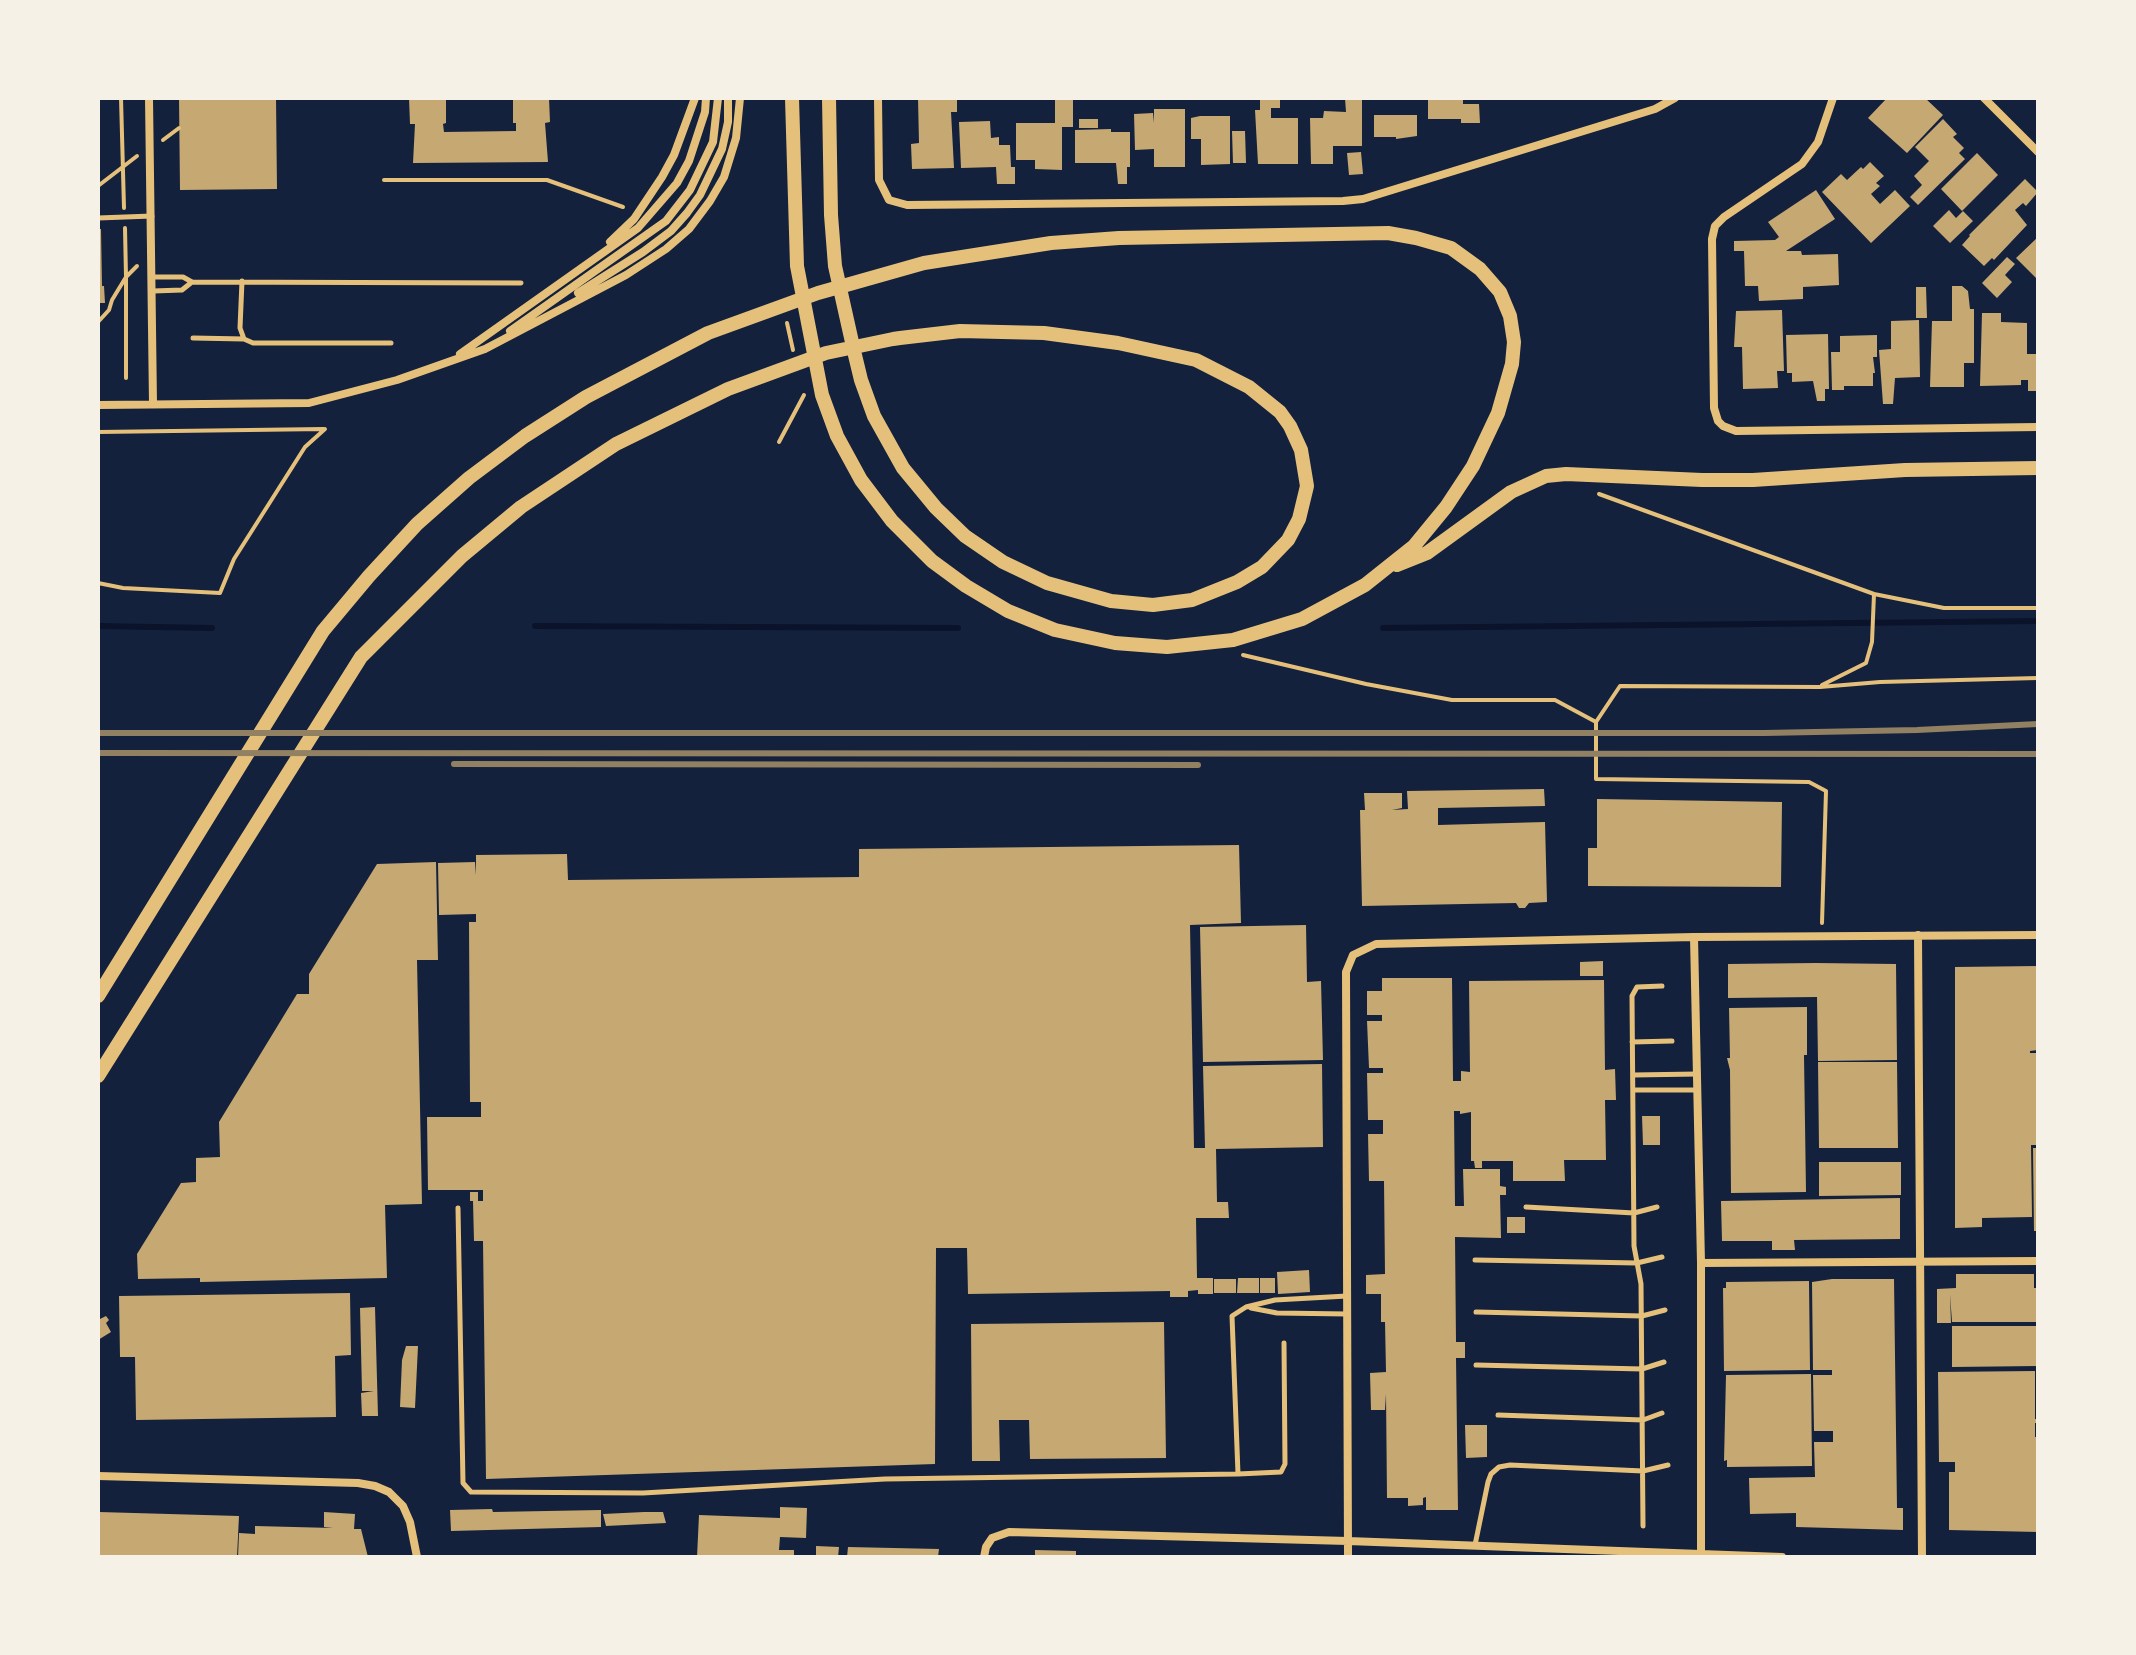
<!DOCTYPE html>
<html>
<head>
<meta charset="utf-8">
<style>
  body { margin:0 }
  #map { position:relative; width:2136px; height:1655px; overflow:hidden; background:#14213d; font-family:"Source Serif 4",serif }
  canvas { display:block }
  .frame { position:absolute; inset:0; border:100px solid #f6f1e7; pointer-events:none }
</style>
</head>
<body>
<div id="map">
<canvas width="2136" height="1655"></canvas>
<div class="frame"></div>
</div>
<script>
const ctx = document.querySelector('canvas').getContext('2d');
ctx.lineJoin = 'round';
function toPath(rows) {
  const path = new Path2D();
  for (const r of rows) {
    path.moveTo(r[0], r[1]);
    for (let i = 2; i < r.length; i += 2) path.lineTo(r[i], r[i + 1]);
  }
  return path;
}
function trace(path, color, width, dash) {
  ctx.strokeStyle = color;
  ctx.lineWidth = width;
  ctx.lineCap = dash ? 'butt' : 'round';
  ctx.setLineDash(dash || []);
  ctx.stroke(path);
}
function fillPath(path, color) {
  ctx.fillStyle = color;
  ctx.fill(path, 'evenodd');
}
trace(toPath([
  [98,626,212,628],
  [535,626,958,628],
  [1383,628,2038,621]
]), '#0b132b', 6);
fillPath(toPath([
  [179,98,276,98,277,189,180,190],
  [409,98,446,98,446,123,443,124,444,132,516,131,516,123,513,123,513,98,549,98,550,122,545,123,548,162,413,163,415,124,410,124],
  [918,98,957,98,957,112,951,112,954,168,912,169,911,144,919,143],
  [1055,98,1073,98,1073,127,1062,127,1062,170,1035,169,1035,160,1016,160,1016,123,1055,123],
  [1260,98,1280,98,1280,108,1271,108,1271,118,1298,118,1298,164,1258,164,1255,110,1260,110],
  [1345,98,1362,98,1362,146,1333,146,1333,164,1311,164,1310,118,1323,118,1324,111,1346,112],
  [1428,98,1463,98,1463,104,1479,104,1480,123,1461,123,1461,119,1428,119],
  [1887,98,1925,98,1943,115,1907,153,1868,118],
  [1154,109,1185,109,1185,167,1154,167,1154,149,1135,150,1134,114,1153,113,1154,123],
  [1374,115,1417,115,1417,136,1396,139,1396,137,1374,137],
  [1200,116,1230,116,1230,164,1201,165,1201,139,1191,139,1191,118],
  [1079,119,1098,119,1098,128,1079,128],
  [1943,119,1957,134,1953,137,1964,148,1959,153,1965,159,1918,205,1910,197,1922,185,1914,176,1929,161,1915,147],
  [990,121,991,138,999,137,999,145,1010,145,1011,167,1015,167,1015,184,997,184,996,167,961,168,959,122],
  [1111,129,1111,132,1130,132,1130,167,1127,167,1127,184,1118,184,1116,163,1075,163,1075,130],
  [1232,131,1245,131,1246,163,1233,163],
  [1361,152,1363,174,1349,175,1347,153],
  [1977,153,1998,175,1962,211,1941,189],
  [1870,162,1884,176,1876,183,1880,186,1871,194,1880,204,1895,190,1910,206,1871,243,1822,192,1841,174,1847,180,1861,167,1863,169],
  [2025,179,2038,192,2026,206,2023,203,2015,210,2027,225,1994,260,1992,258,1984,266,1962,245,1970,236,1969,235],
  [1816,190,1835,219,1786,251,1801,251,1802,255,1838,254,1839,285,1803,287,1803,299,1759,301,1758,286,1745,286,1744,251,1734,251,1734,241,1775,240,1779,237,1768,222],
  [1949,210,1956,218,1963,211,1973,221,1950,243,1933,226],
  [98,229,101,229,102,286,104,286,105,303,98,303],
  [2038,237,2038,280,2016,258],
  [2007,257,2015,264,2005,275,2012,282,1997,298,1982,283],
  [1952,286,1962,286,1968,291,1970,309,1974,309,1974,363,1964,363,1964,387,1930,387,1932,321,1952,321],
  [1916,287,1926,287,1927,318,1916,318],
  [1782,310,1784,371,1777,371,1778,388,1743,389,1742,347,1734,347,1736,311],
  [1982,313,2001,313,2001,322,2027,323,2027,354,2038,354,2038,391,2028,391,2028,380,2021,380,2021,385,1980,386],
  [1919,320,1920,377,1895,378,1893,404,1883,404,1879,350,1891,349,1891,321],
  [1828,334,1829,389,1825,389,1825,401,1817,401,1813,381,1792,382,1792,373,1787,373,1786,335],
  [1877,335,1877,357,1873,357,1875,373,1873,373,1873,386,1844,386,1844,390,1832,390,1831,352,1840,352,1840,336],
  [1544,789,1545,806,1438,808,1438,825,1545,822,1547,902,1529,903,1525,908,1519,908,1516,903,1362,906,1360,810,1365,810,1364,793,1402,793,1402,808,1392,810,1408,809,1407,791],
  [1597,799,1782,802,1781,887,1588,886,1588,848,1597,848],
  [1239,845,1241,923,1190,925,1194,1148,1205,1148,1203,1066,1322,1064,1323,1147,1216,1149,1217,1202,1228,1202,1229,1218,1196,1218,1197,1278,1213,1278,1213,1294,1198,1294,1198,1290,1188,1291,1188,1297,1170,1297,1170,1291,968,1294,967,1248,936,1248,935,1464,486,1479,483,1241,474,1241,473,1201,470,1201,470,1192,478,1192,478,1201,483,1201,483,1190,428,1190,427,1117,481,1117,481,1102,470,1102,469,922,476,922,476,914,439,915,438,863,475,862,476,875,476,855,567,854,568,880,859,877,859,849],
  [436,862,438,960,417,960,422,1204,385,1205,387,1278,200,1282,200,1278,138,1279,137,1254,181,1183,196,1182,196,1158,220,1157,219,1122,297,994,309,994,309,974,377,864],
  [1306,925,1307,982,1321,981,1323,1060,1203,1062,1200,927],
  [1603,961,1603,976,1580,976,1580,962],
  [1816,963,1896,964,1897,1060,1818,1061,1817,997,1728,998,1728,964],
  [2038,966,2038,1050,2030,1051,2030,1053,2038,1053,2038,1145,2031,1145,2032,1217,1982,1218,1982,1227,1955,1228,1955,967],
  [1382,978,1452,978,1453,1081,1461,1081,1461,1071,1470,1072,1469,981,1604,980,1605,1070,1615,1069,1616,1100,1605,1100,1606,1160,1564,1160,1565,1181,1513,1181,1513,1161,1482,1161,1482,1168,1475,1168,1474,1161,1471,1161,1471,1112,1460,1114,1460,1111,1454,1111,1455,1206,1464,1206,1463,1169,1500,1169,1500,1186,1506,1187,1506,1195,1500,1195,1501,1238,1455,1237,1456,1342,1465,1342,1465,1358,1456,1358,1458,1510,1426,1510,1426,1497,1423,1498,1423,1505,1408,1506,1408,1498,1387,1498,1386,1394,1385,1410,1371,1410,1370,1373,1386,1372,1385,1322,1381,1322,1381,1294,1366,1294,1366,1275,1385,1274,1384,1181,1369,1181,1368,1134,1383,1134,1383,1120,1368,1120,1367,1073,1383,1073,1383,1068,1369,1068,1367,1021,1382,1021,1382,1015,1367,1015,1367,991,1382,991],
  [1807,1007,1807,1055,1804,1055,1806,1192,1731,1193,1730,1070,1727,1058,1730,1058,1729,1008],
  [1818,1062,1897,1062,1898,1148,1819,1148],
  [1642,1116,1660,1116,1660,1145,1643,1145],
  [2033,1148,2038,1148,2038,1231,2034,1231],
  [1819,1162,1901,1162,1901,1195,1819,1196],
  [1900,1198,1900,1239,1794,1240,1795,1250,1772,1250,1772,1241,1722,1241,1721,1201],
  [1507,1217,1525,1217,1525,1233,1507,1233],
  [1309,1270,1310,1292,1278,1294,1277,1272],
  [1956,1274,2034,1274,2034,1288,2038,1288,2038,1322,1952,1322,1950,1294,1951,1323,1937,1323,1937,1289,1956,1288],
  [1238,1278,1259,1278,1259,1293,1237,1293],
  [1260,1278,1275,1278,1275,1293,1260,1293],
  [1214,1279,1236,1279,1236,1293,1214,1293],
  [1832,1279,1894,1279,1897,1508,1903,1508,1903,1530,1796,1527,1796,1513,1750,1514,1749,1478,1815,1477,1814,1442,1833,1442,1833,1431,1814,1431,1813,1375,1832,1375,1832,1370,1813,1370,1812,1282],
  [1809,1281,1810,1370,1724,1371,1723,1288,1726,1288,1726,1282],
  [350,1293,351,1355,335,1356,336,1417,136,1420,135,1357,120,1357,119,1296],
  [375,1307,378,1416,362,1416,361,1393,374,1391,362,1391,360,1308],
  [106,1316,109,1320,106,1323,111,1332,98,1340,98,1320],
  [1164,1322,1166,1458,1030,1459,1029,1420,999,1420,1000,1461,972,1461,971,1324],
  [1952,1326,2038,1326,2038,1366,1952,1367],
  [406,1346,418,1346,415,1408,400,1407,402,1360],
  [2035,1371,2035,1419,2038,1419,2038,1423,2035,1423,2035,1437,2038,1437,2038,1532,1949,1530,1949,1472,1955,1472,1955,1462,1939,1462,1938,1372],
  [1811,1374,1812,1466,1727,1467,1727,1460,1724,1461,1726,1375],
  [1465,1425,1487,1425,1487,1457,1466,1458],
  [780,1507,807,1508,806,1538,780,1537,779,1550,794,1550,794,1557,697,1557,699,1515,780,1518],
  [492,1509,493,1512,601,1510,601,1527,451,1531,450,1510],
  [99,1512,239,1516,237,1557,98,1557],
  [324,1512,355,1514,354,1529,361,1529,368,1557,238,1557,239,1533,255,1534,255,1526,333,1528,324,1527],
  [644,1512,663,1512,666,1523,606,1526,603,1514],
  [816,1546,839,1547,838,1557,816,1557],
  [848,1547,939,1549,938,1557,847,1557],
  [1035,1550,1076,1551,1076,1557,1035,1557]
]), '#c6a872');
trace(toPath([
  [121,98,124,208],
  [163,140,179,128],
  [384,180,547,180,623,207],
  [98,186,137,156],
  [98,322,109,310,112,300,126,277,125,228],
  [787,323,793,350],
  [126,378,126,277,137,266],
  [98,432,324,429],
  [779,442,804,395],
  [1599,494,1874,594,1944,608,2038,608],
  [98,583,123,588,220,593,234,559,305,447,325,429],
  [1243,655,1366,684,1452,700,1555,700,1596,722,1596,779,1809,782,1826,791,1822,923],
  [1822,685,1866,663,1872,642,1874,594],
  [1596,722,1620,686,1820,687,1880,682,2038,678]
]), '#e5c07b', 4);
trace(toPath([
  [98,218,152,216],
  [153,277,183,277,192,282,521,283],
  [242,281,240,328,244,339,253,343,391,343],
  [153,291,182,290,192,282],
  [193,338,244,339],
  [1632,1042,1672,1041],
  [1633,1075,1698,1074],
  [1633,1090,1698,1090],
  [1526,1207,1634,1213,1657,1207],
  [458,1208,463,1483,471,1492,643,1493,885,1479,1238,1474,1232,1316,1246,1307,1275,1300,1347,1296],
  [1475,1260,1637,1263,1662,1257],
  [1251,1308,1277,1313,1347,1314],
  [1476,1312,1642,1316,1665,1310],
  [1476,1365,1642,1369,1664,1362],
  [1498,1415,1643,1420,1662,1413],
  [1238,1474,1281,1472,1285,1464,1284,1343],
  [1643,1526,1641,1284,1634,1246,1632,996,1637,987,1662,986],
  [1475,1545,1488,1482,1491,1474,1499,1467,1510,1465,1643,1471,1668,1465]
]), '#e5c07b', 5);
trace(toPath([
  [149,98,153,404],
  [878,98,879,180,889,200,907,205,1343,201,1363,199,1655,109,1675,98],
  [1833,98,1818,142,1802,164,1724,217,1715,226,1712,239,1714,408,1718,421,1723,426,1736,431,2038,427],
  [1984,98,2038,152],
  [610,242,634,219,662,177,674,155,695,98],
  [578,293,643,252,671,231,687,213,700,195,722,149,728,122,728,98],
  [510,331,666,221,690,190,713,142,718,98],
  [460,354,638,228,677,183,689,161,705,112,706,98],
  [98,405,309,403,397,380,485,349,626,275,666,249,689,229,710,201,724,177,736,138,740,98],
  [1918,935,1922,1557],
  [1694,937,1701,1263,1701,1553],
  [1701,1263,2038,1261],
  [98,1476,358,1483,375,1486,389,1492,403,1506,410,1522,417,1557],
  [984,1557,986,1547,992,1538,1009,1532,1348,1541,1782,1557],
  [1348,1557,1346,972,1353,955,1376,944,1694,937,2038,935]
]), '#e5c07b', 8);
trace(toPath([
  [1397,565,1427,553,1511,492,1546,476,1566,474,1702,480,1753,480,1905,470,2038,468],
  [98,996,323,631,369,576,417,524,469,478,525,436,586,397,708,333,818,293,924,263,1051,243,1119,238,1388,233,1416,238,1451,248,1480,269,1500,292,1510,316,1514,342,1512,364,1498,413,1473,466,1446,507,1414,546,1365,585,1302,619,1233,640,1167,647,1115,643,1055,630,1008,611,966,586,932,561,892,521,861,480,837,436,822,395,797,266,792,98],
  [98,1076,361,657,462,556,521,507,616,444,728,389,826,353,893,339,900,338,960,331,1044,333,1118,343,1196,360,1249,387,1280,412,1290,426,1301,450,1307,486,1299,519,1288,540,1262,567,1237,582,1192,600,1153,605,1111,601,1047,583,1003,562,965,536,936,508,903,468,874,416,861,380,854,351,835,266,831,215,829,98]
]), '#e5c07b', 14);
trace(toPath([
  [98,733,1764,733,1917,730,2038,724],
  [98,753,2038,754],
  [454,764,1198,765]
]), '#918062', 6);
</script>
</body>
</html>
